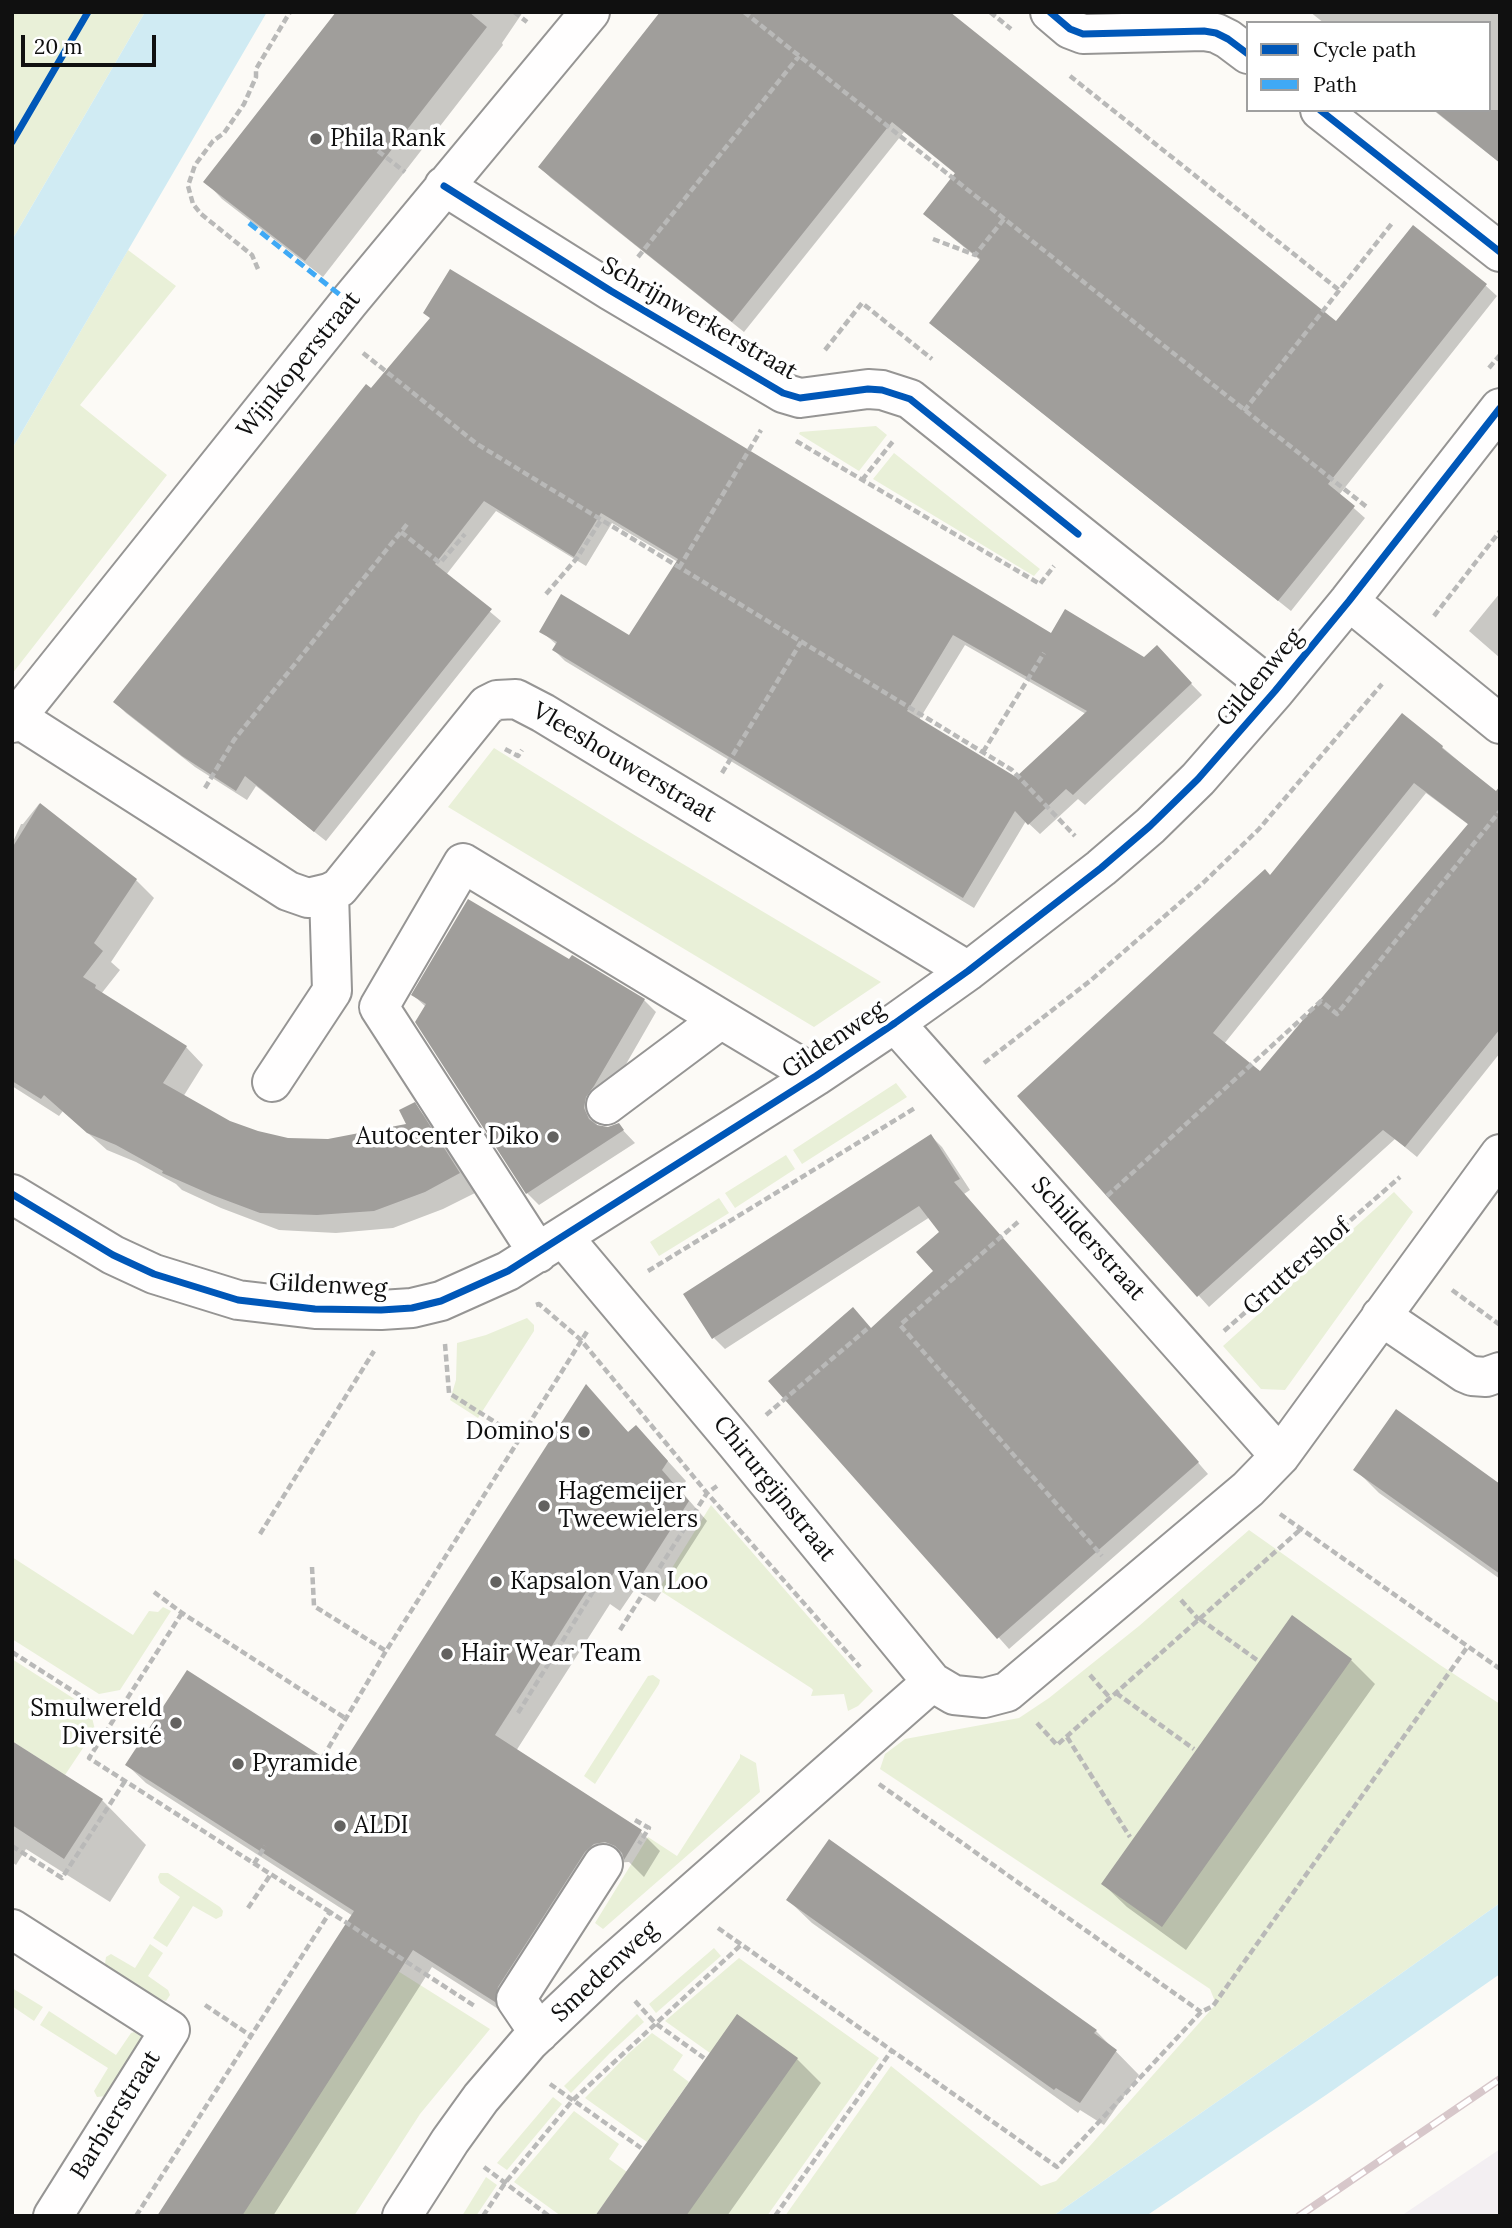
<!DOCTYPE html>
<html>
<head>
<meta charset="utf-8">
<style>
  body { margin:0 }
  #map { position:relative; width:1512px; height:2228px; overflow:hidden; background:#fcfaf6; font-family:Lora,serif }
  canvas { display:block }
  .frame { position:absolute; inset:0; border:14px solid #101010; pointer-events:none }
  .legend { position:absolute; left:1246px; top:21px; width:245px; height:91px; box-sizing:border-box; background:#fff; border:2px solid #9f9f9f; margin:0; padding:9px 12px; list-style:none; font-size:21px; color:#101010 }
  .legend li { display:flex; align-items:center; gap:14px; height:35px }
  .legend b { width:35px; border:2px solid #9f9f9f }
  .scale { position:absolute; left:21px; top:35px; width:135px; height:32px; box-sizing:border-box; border:4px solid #101010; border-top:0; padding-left:9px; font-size:21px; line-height:24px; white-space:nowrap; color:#101010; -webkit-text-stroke:5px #fff; paint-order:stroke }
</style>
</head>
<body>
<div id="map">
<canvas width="1512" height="2228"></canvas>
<div class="frame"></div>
<ul class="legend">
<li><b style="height:9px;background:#0057b8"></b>Cycle path</li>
<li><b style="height:9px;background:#3fa9f5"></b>Path</li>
</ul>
<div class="scale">20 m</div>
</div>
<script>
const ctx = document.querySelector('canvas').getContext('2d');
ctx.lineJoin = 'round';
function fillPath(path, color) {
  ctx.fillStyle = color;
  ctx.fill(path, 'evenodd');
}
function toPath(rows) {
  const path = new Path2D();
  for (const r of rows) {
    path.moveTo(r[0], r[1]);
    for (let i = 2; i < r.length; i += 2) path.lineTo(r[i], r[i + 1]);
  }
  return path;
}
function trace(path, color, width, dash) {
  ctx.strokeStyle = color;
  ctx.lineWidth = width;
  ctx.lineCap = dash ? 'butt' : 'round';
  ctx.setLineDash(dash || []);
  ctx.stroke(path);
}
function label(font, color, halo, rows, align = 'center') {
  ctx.font = font + ' Lora,serif';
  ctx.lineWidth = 7;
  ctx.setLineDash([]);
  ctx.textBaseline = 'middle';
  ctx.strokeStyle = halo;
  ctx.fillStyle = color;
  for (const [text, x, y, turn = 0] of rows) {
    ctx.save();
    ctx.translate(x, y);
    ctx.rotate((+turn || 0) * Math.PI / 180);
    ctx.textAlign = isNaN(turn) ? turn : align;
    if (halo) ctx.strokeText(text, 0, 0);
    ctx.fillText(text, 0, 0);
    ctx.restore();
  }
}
fillPath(toPath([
  [1500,2149,1500,2216,1401,2216]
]), '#f3eff2');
fillPath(toPath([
  [12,12,145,12,12,240],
  [128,250,176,286,80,405,167,475,12,674,12,449],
  [876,426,887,435,859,471,799,434,800,432],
  [894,453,1040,569,1034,576,873,479],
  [494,748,636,836,881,982,814,1027,448,807],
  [896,1083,907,1097,802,1164,793,1150],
  [786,1155,795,1169,735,1208,725,1193],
  [1394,1192,1413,1212,1285,1390,1261,1389,1223,1346],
  [719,1198,729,1213,659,1256,650,1242],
  [527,1318,534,1325,534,1331,478,1418,450,1400,456,1380,457,1343,486,1335],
  [711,1505,873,1691,858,1706,848,1711,844,1694,811,1696,813,1690,811,1688,662,1592,657,1592],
  [1249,1530,1440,1665,1500,1704,1500,1903,1399,1975,1053,2216,785,2216,891,2066,1041,2186,1056,2181,1089,2147,1216,2004,1210,1989,880,1769,885,1754,905,1739,1019,1718,1049,1698,1139,1626],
  [12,1557,133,1635,149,1611,158,1612,163,1607,171,1611,120,1690,99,1694,12,1639],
  [12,1659,90,1709,95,1730,65,1775,12,1741],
  [653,1675,660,1680,659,1684,595,1784,584,1776,648,1676],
  [740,1754,756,1763,760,1792,603,1929,595,1923,648,1837,677,1856,740,1758],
  [160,1873,168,1873,220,1907,223,1911,222,1916,216,1919,193,1906,167,1947,153,1938,180,1897,160,1883,158,1877],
  [150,1944,163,1953,148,1976,168,1990,170,1995,166,2001,159,1999,105,1964,106,1957,111,1954,135,1968],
  [714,1948,721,1956,656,2013,649,2004],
  [739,1958,879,2058,767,2216,686,2216,710,2053,665,2021],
  [390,1966,490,2029,420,2114,354,2216,241,2216],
  [12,1988,43,2007,34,2021,12,2006],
  [49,2011,116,2055,131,2033,134,2032,141,2036,140,2044,106,2096,97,2097,94,2091,108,2068,40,2025],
  [637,2014,644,2022,610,2053,571,2093,564,2086],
  [652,2033,683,2055,673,2070,689,2082,647,2142,585,2098,629,2053],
  [553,2097,562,2104,507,2170,497,2163],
  [574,2111,619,2144,609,2159,627,2172,595,2216,561,2216,514,2182],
  [486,2177,497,2185,476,2216,462,2216]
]), '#e9f0d8');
fillPath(toPath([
  [145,12,267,12,12,449,12,240],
  [1500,1903,1500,1974,1326,2095,1146,2216,1053,2216,1399,1975]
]), '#d0ebf3');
fillPath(toPath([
  [338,12,523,12,502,43,503,45,323,277,222,199,206,182],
  [665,12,1337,324,1485,285,1497,296,1339,495,1365,518,1291,611,943,334,931,323,981,261,937,225,957,175,904,132,744,332,551,178,540,167],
  [1310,12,1500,12,1500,163,1433,110,1489,110,1489,23,1324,23],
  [366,387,1051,635,1144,660,1167,659,1202,695,1085,805,1078,799,1040,834,1026,821,974,908,565,661,554,650,557,645,541,631,630,638,678,562,612,523,586,566,496,511,446,575,501,621,326,841,256,786,247,800,195,767,126,713,115,702],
  [965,645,1086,714,1017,779,919,720],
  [1500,593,1500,658,1469,631],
  [1442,747,1500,796,1500,1053,1417,1157,1395,1139,1209,1307,1019,1096,1270,877],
  [1426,793,1469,825,1260,1074,1224,1044],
  [39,804,136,880,154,898,111,962,120,970,101,994,186,1047,203,1065,183,1097,229,1123,258,1133,288,1139,328,1141,408,1126,414,1105,432,1123,477,1192,443,1209,393,1228,336,1233,279,1230,221,1208,182,1190,176,1184,136,1162,107,1150,63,1111,59,1116,12,1086,12,844,21,824,23,824],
  [570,961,644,1000,656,1012,606,1099,597,1110,596,1122,598,1127,608,1129,618,1125,635,1143,539,1205,527,1193,426,1007,413,995],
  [931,1136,942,1147,970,1190,964,1194,1208,1474,1009,1649,771,1381,872,1329,935,1271,941,1232,930,1217,725,1349,714,1338],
  [586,1387,629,1433,654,1446,686,1481,680,1490,707,1521,655,1602,635,1589,620,1611,610,1604,516,1751,641,1832,660,1851,644,1877,629,1862,613,1863,514,2019,432,1967,273,2216,159,2216,353,1916,146,1783,127,1765,340,1770],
  [1356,1470,1500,1485,1500,1579,1379,1493],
  [1351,1660,1375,1684,1186,1950,1127,1907,1103,1884],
  [12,1743,102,1800,146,1845,110,1902,26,1849,16,1865,12,1862],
  [788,1900,1096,2031,1139,2075,1104,2125,1080,2110,1078,2113,812,1923],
  [738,2017,797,2059,821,2083,727,2216,597,2216]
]), '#0003');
fillPath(toPath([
  [336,12,469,12,487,27,305,261,203,182],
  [660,12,950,12,1336,321,1413,225,1487,284,1328,484,1355,506,1278,601,929,323,980,259,923,214,955,173,892,122,732,322,538,167],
  [1434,110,1500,110,1500,163],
  [450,269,1051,633,1065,609,1144,657,1157,645,1192,683,1073,795,1066,789,1028,825,1015,811,963,898,552,650,557,642,539,632,561,594,629,635,678,559,601,513,574,557,484,501,435,564,492,609,314,832,245,776,236,791,182,756,113,702,366,384,371,388,430,318,423,313],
  [953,635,1087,711,1016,777,907,711],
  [1402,713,1443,746,1442,748,1496,791,1500,786,1500,1029,1405,1147,1383,1130,1197,1297,1017,1096,1265,869,1270,875],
  [1414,783,1468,824,1260,1071,1213,1033],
  [40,803,137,879,94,943,103,951,83,977,96,985,95,988,187,1046,163,1083,230,1121,258,1131,288,1138,328,1139,406,1124,399,1110,415,1102,460,1173,425,1192,374,1211,317,1215,260,1213,212,1195,162,1173,163,1171,116,1145,87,1133,44,1095,41,1099,12,1081,12,848],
  [468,899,569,959,572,955,645,999,594,1086,586,1097,584,1108,589,1119,597,1125,608,1127,619,1123,624,1130,526,1194,415,1022,426,1004,411,995],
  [931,1134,960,1179,954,1182,1199,1462,997,1639,768,1381,853,1307,871,1328,933,1271,916,1252,939,1232,919,1206,712,1339,683,1294],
  [586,1384,628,1432,636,1425,668,1461,662,1470,689,1501,636,1584,615,1571,601,1593,590,1586,495,1735,642,1830,624,1860,622,1853,615,1846,605,1842,594,1844,585,1852,498,1987,495,2002,413,1950,242,2216,157,2216,354,1911,125,1765,187,1670,340,1768],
  [1396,1409,1500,1484,1500,1574,1353,1470],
  [1292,1615,1352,1659,1162,1927,1101,1884],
  [12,1741,103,1799,64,1859,12,1825],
  [829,1839,1097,2030,1094,2033,1117,2050,1080,2103,1056,2088,1054,2090,786,1900],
  [737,2014,798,2058,686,2216,595,2216]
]), '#a09e9b');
const minor = toPath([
  [1050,12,1070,29,1083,34,1204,31,1216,33,1228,39,1248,54],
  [1320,110,1500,252],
  [444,186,611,291,783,393,800,398,868,389,882,390,910,399,1275,691],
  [1349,601,1500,724],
  [16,717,288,891,308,898,329,893,339,888,487,705,497,700,516,699,543,713,968,971],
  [12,723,349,302,590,12],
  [895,1023,1280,1456],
  [272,1082,332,991,329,893],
  [606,1105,721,1019,816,1076],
  [12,1194,113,1255,154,1274,238,1300,315,1309,381,1310,412,1308,441,1301,508,1271,816,1076,895,1023,968,971,1101,868,1150,826,1198,779,1275,691,1349,601,1500,408],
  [563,1237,736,1443,932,1682,954,1695,984,1698,1007,1692,1248,1489,1280,1456,1500,1154],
  [538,1253,379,1007,463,863,721,1019],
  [1381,1316,1465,1373,1472,1376,1486,1377,1500,1372],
  [12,1929,170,2030,53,2216],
  [539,2033,516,1999,603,1864],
  [402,2216,450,2141,481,2098,529,2042,606,1969,932,1682]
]);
trace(minor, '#969594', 42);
trace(toPath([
  [514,12,527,22],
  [744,12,1368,508],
  [990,12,1011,29],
  [1070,76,1339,290],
  [378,151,405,172],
  [933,239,975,255,1004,219],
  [638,257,799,56],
  [258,269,252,255,201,214,193,204,188,186,195,165,213,141,224,133,244,104,256,77,256,69,290,12],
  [825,350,862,303,932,359],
  [363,353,477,444,1012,770,1075,836],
  [1489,368,1500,355],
  [1244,411,1393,222],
  [796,441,1040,584,1054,566],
  [862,480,894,440],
  [401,532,440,563,465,534],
  [679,568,761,430],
  [546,594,577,558,601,520],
  [1434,616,1500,531],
  [505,749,518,756,522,750],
  [983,752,1044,653],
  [722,773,801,642],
  [205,788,234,740,408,523],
  [984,1063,1090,981,1204,882,1259,829,1382,684],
  [1107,1196,1321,1001,1337,1014,1500,811],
  [1018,1222,900,1325,1102,1556],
  [648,1271,915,1108],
  [1452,1290,1500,1325],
  [536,1305,539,1304,581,1340,707,1493,860,1667],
  [1224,1331,1400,1177],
  [445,1344,449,1393,520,1438],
  [766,1415,867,1329],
  [1280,1514,1500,1669],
  [260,1534,374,1351],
  [312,1567,314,1606,386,1651],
  [154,1592,182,1613,345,1718],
  [1181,1600,1199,1620],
  [182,1613,89,1758,330,1912],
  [1200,1619,1257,1660],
  [620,1630,707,1493,717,1486],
  [12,1652,115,1718],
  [1090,1675,1110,1698],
  [1116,1693,1194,1749],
  [518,1713,594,1590],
  [1037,1723,1057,1745,1301,1529],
  [1067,1737,1130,1837],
  [323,1757,386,1651,588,1330],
  [879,1784,1201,2012],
  [635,1820,649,1828,639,1844],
  [12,1846,62,1878,125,1781],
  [254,1864,265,1846],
  [248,1908,271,1874],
  [718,1928,1057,2167,1201,2012,1213,2006,1468,1646],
  [635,2001,655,2023,704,2058],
  [205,2005,251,2036],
  [550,2084,641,2148],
  [484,2167,549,2216],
  [136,2216,330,1912,476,2007],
  [483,2216,505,2183,572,2101,742,1944],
  [775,2216,892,2050]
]), '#b9b9b8', 4.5, [7, 3.5]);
trace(minor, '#fffefe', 38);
const rail = toPath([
  [1299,2216,1500,2079]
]);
trace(rail, '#d7c7ca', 8);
trace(rail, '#fff', 5, [16]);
trace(toPath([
  [249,223,349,302]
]), '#3fa9f5', 5, [10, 5]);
trace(toPath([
  [1050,12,1070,29,1083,34,1204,31,1216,33,1228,39,1248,54],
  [1320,110,1500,252],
  [12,142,88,12],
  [444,186,611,291,783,393,800,398,868,389,882,390,910,399,1078,534],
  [12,1194,113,1255,154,1274,238,1300,315,1309,381,1310,412,1308,441,1301,508,1271,816,1076,895,1023,968,971,1101,868,1150,826,1198,779,1275,691,1349,601,1500,408]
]), '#0057b8', 7);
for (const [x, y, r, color] of [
  [316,139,7,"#636260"],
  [553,1137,7,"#636260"],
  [584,1432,7,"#636260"],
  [544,1506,7,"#636260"],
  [496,1582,7,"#636260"],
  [447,1654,7,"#636260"],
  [176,1723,7,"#636260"],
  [238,1764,7,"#636260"],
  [340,1826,7,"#636260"]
]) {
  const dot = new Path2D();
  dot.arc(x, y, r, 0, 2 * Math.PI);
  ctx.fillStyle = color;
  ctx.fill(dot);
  trace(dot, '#fff', 2.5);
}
label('24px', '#101010', '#fff', [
  ["Phila Rank",330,139],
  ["Autocenter Diko",539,1137,"right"],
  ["Domino's",570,1432,"right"],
  ["Hagemeijer",558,1492],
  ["Tweewielers",558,1520],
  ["Kapsalon Van Loo",510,1582],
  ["Hair Wear Team",461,1654],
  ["Smulwereld",162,1709,"right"],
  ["Diversité",162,1737,"right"],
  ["Pyramide",252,1764],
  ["ALDI",354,1826]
], 'left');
label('24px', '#101010', '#fff', [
  ["Schrijnwerkerstraat",699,319,30],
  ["Wijnkoperstraat",299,365,-51],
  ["Gildenweg",1260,678,-50],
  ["Vleeshouwerstraat",624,763,31],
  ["Gildenweg",834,1040,-34],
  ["Schilderstraat",1088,1239,48],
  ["Gruttershof",1297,1267,-41],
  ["Gildenweg",328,1286,3],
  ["Chirurgijnstraat",774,1489,51],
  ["Smedenweg",605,1972,-43],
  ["Barbierstraat",116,2115,-58]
]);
</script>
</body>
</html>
